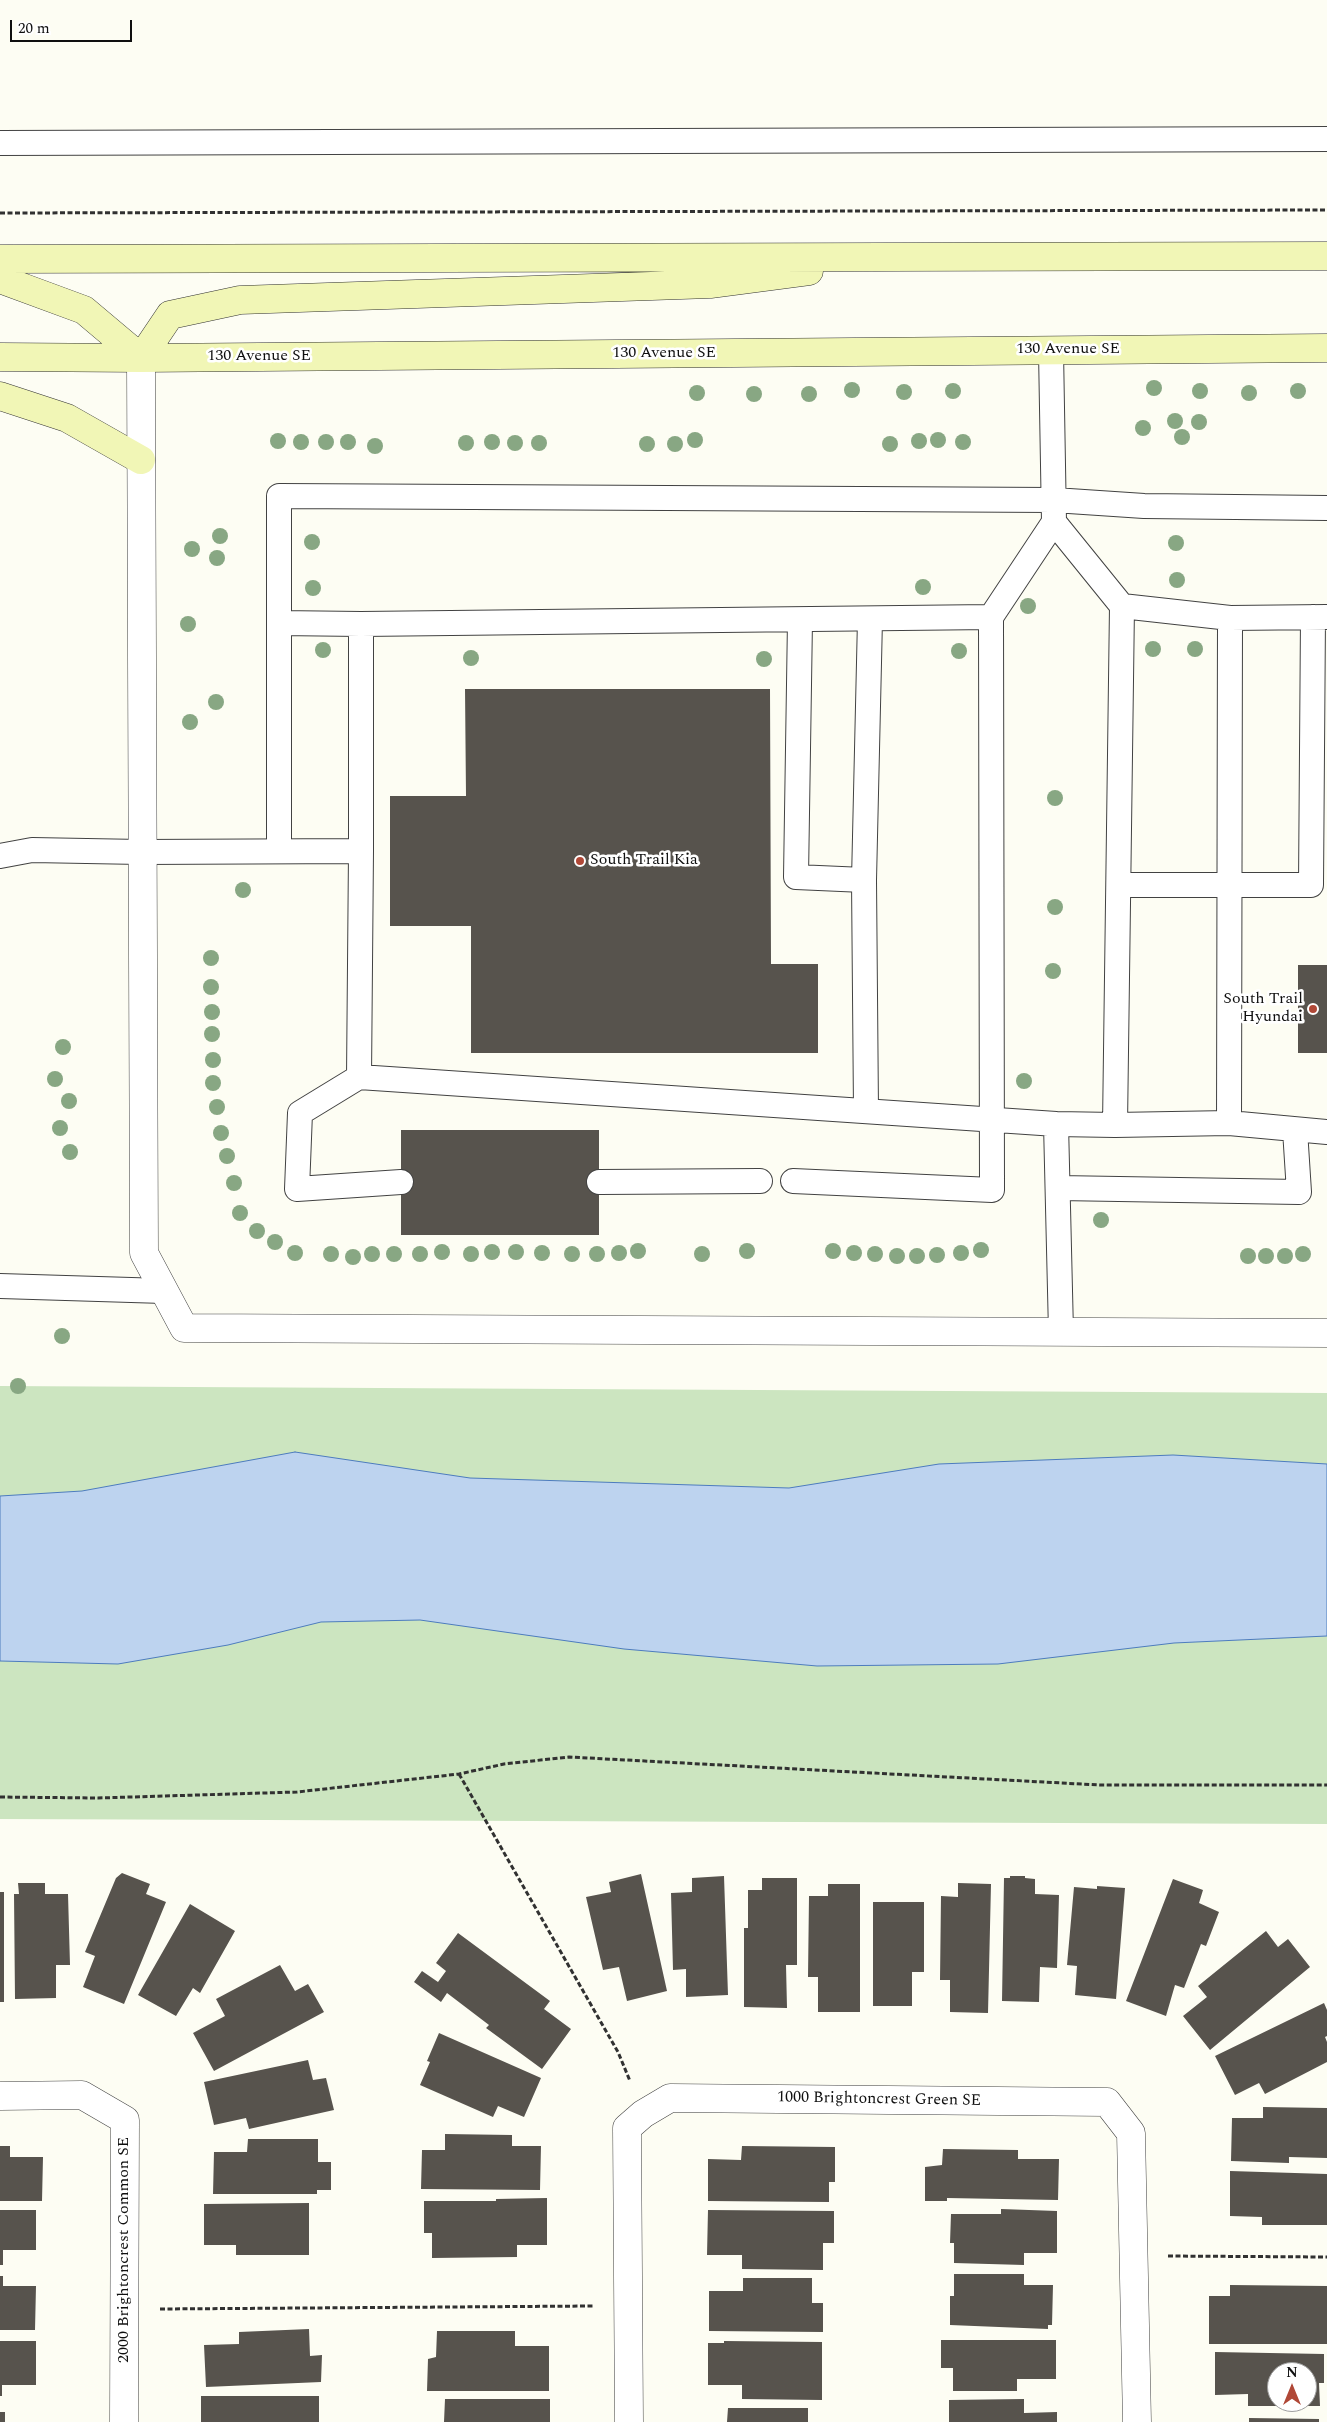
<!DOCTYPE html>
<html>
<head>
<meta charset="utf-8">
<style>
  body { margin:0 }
  #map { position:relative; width:1327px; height:2422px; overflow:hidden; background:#fdfdf3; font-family:Spectral,serif }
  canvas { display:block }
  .north { position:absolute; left:1267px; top:2362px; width:50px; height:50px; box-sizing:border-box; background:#fff; border:1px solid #9f9f9f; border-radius:50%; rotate:0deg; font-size:14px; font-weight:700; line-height:20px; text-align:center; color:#0f0f0f }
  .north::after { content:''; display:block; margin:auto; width:18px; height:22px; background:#b04837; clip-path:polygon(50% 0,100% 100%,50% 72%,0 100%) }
  .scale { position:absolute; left:10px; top:20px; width:122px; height:22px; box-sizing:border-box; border:2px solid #0f0f0f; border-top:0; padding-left:6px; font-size:15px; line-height:18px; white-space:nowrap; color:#0f0f0f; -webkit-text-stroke:4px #fff; paint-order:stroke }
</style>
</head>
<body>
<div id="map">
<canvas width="1327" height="2422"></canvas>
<div class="north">N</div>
<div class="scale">20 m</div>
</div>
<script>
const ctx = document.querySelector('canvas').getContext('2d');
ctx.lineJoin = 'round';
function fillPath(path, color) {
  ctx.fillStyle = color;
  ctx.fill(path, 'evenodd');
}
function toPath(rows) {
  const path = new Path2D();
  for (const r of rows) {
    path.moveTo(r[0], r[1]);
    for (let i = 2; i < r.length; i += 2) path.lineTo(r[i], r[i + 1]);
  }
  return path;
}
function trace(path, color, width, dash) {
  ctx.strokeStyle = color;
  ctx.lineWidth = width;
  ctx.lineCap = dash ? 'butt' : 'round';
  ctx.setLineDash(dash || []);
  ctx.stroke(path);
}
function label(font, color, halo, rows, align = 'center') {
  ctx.font = font + ' Spectral,serif';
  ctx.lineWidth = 5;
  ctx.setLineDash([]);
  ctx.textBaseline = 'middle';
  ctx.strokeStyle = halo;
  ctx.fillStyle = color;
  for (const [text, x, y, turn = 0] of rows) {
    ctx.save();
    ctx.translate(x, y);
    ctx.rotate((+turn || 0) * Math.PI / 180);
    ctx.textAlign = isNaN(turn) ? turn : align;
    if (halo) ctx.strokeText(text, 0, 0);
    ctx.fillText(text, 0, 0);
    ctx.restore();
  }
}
fillPath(toPath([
  [0,1386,1327,1393,1327,1824,0,1819]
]), '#cce5c0');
const water = toPath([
  [295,1452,470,1478,789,1488,939,1464,1173,1455,1327,1464,1327,1636,1174,1643,998,1664,817,1666,624,1649,420,1620,321,1622,228,1645,118,1664,0,1661,0,1496,82,1491,295,1452]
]);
fillPath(water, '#bdd3ef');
trace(water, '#4d7cbe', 1);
fillPath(toPath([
  [465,689,770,689,771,964,818,964,818,1053,471,1053,471,926,390,926,390,796,466,796],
  [1298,965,1327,965,1327,1053,1298,1053],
  [401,1130,599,1130,599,1235,401,1235],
  [122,1873,150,1884,146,1894,166,1902,124,2004,83,1987,95,1956,85,1952,116,1878],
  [641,1874,667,1991,627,2001,619,1967,603,1970,586,1897,611,1892,609,1882],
  [724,1876,728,1995,686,1997,686,1969,673,1970,671,1893,692,1892,692,1878],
  [1010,1876,1025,1876,1025,1878,1035,1879,1035,1894,1059,1895,1057,1968,1040,1967,1039,2002,1002,2001,1004,1878,1010,1878],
  [762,1878,797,1878,797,1965,786,1965,787,2008,744,2007,744,1928,748,1928,748,1890,762,1890],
  [1173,1879,1203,1890,1199,1903,1219,1912,1206,1946,1201,1944,1184,1988,1175,1985,1166,2016,1126,2001],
  [18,1883,45,1883,45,1894,68,1894,70,1965,56,1965,56,1998,15,1999,14,1894,19,1894],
  [958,1883,991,1884,988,2013,950,2012,950,1980,940,1980,941,1896,958,1897],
  [828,1884,860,1884,860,2012,818,2012,818,1977,808,1977,809,1896,828,1896],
  [1097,1886,1125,1888,1116,1999,1075,1995,1077,1966,1067,1965,1074,1887,1097,1889],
  [0,1892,4,1892,4,2002,0,2002],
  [873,1902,924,1902,924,1972,912,1972,912,2006,873,2006],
  [190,1904,235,1931,200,1993,193,1988,176,2016,138,1995],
  [1266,1931,1278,1947,1288,1939,1310,1967,1210,2050,1183,2016,1207,1997,1198,1986],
  [458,1933,550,2001,544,2009,571,2029,542,2069,486,2028,489,2025,447,1993,441,2002,414,1982,422,1971,438,1982,446,1971,436,1963],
  [280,1965,295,1991,308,1984,324,2012,214,2071,193,2033,225,2016,216,1999],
  [1324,2003,1327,2010,1327,2036,1325,2037,1327,2042,1327,2062,1265,2094,1259,2083,1235,2095,1215,2056],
  [439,2033,541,2078,524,2117,498,2106,493,2117,420,2085,430,2062,427,2061],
  [308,2060,313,2080,326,2078,334,2110,249,2129,246,2118,214,2125,204,2082],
  [1263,2107,1327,2108,1327,2158,1289,2157,1289,2163,1231,2161,1232,2118,1263,2118],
  [445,2134,512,2135,512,2146,541,2146,540,2190,421,2189,422,2150,445,2150],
  [248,2139,318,2139,318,2162,331,2162,331,2190,317,2190,317,2194,213,2194,214,2152,247,2152],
  [0,2146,10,2146,10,2157,43,2157,42,2201,0,2201],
  [742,2146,835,2147,835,2182,829,2182,829,2202,708,2201,708,2159,741,2160],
  [943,2149,1018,2150,1018,2159,1059,2159,1058,2200,947,2198,947,2201,925,2201,925,2167,942,2165],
  [1230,2171,1327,2174,1327,2225,1262,2225,1262,2217,1230,2216],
  [547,2198,547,2245,517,2245,517,2257,432,2258,432,2233,424,2233,424,2201,496,2201,496,2199],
  [309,2203,309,2255,236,2255,236,2245,204,2245,204,2204],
  [1001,2209,1057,2211,1057,2253,1024,2253,1024,2265,954,2263,954,2243,950,2243,951,2214,1001,2214],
  [0,2210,36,2210,36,2250,3,2250,3,2265,0,2265],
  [708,2210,834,2211,834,2243,823,2243,823,2270,742,2269,742,2255,707,2255],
  [954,2274,1024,2274,1024,2285,1053,2285,1052,2325,1048,2325,1048,2329,950,2325,950,2296,954,2296],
  [0,2276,3,2276,3,2286,36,2286,35,2330,0,2330],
  [743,2278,812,2278,812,2303,823,2303,823,2332,709,2331,709,2291,743,2291],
  [1230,2285,1327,2286,1327,2344,1209,2344,1209,2296,1230,2296],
  [309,2329,310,2356,322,2355,321,2382,206,2387,204,2345,239,2344,239,2332],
  [437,2331,515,2331,515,2346,549,2346,549,2391,427,2391,428,2359,436,2357],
  [941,2340,1056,2340,1056,2379,1017,2379,1017,2391,953,2391,953,2368,941,2368],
  [0,2341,36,2341,36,2385,2,2385,2,2396,0,2396],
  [724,2341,822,2342,822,2400,742,2399,742,2385,708,2385,708,2343,724,2343],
  [1215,2352,1324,2354,1324,2383,1319,2383,1320,2406,1248,2406,1248,2394,1215,2395],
  [1277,2372,1307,2372,1307,2402,1277,2402],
  [201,2396,319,2396,319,2422,201,2422],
  [445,2399,550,2399,550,2422,444,2422],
  [1024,2399,1024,2413,1057,2412,1057,2422,949,2422,949,2400],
  [728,2408,808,2408,808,2422,727,2422],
  [0,2412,5,2412,5,2422,0,2422],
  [1249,2418,1319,2419,1319,2422,1249,2422]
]), '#57534d');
const service = toPath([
  [0,143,1327,139],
  [1054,522,1122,606,1230,618,1327,617],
  [800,620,796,877,864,880,866,1111],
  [279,623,361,624],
  [279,851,279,496,1054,500,1144,506,1327,508],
  [361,851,359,1077,1056,1124],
  [0,856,32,850,141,852,361,851,361,624,991,617,1054,522,1051,351],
  [864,880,870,619],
  [1119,885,1311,885,1313,617],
  [359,1077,300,1113,297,1189,401,1182],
  [1229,1123,1230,618],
  [1115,1125,1229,1123,1327,1132],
  [793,1181,992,1190,991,617],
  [599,1182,760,1181],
  [1059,1188,1299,1192,1295,1130],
  [0,1286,164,1291],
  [1061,1332,1056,1124,1115,1125,1122,606]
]);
const minor = toPath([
  [141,358,144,1253,184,1328,1327,1333],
  [0,2096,82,2095,125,2120,124,2422],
  [629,2422,627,2128,643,2114,670,2098,1107,2102,1131,2133,1137,2422]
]);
const secondary = toPath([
  [0,259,1327,256],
  [0,279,84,310,141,358],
  [0,357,141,358,1327,348],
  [141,358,170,315,240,300,710,284,809,271],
  [0,396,67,418,141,460]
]);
trace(service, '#424242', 26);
trace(minor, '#424242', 29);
trace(secondary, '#313131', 29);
trace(toPath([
  [0,213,1327,210],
  [459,1774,618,2052,630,2081],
  [0,1797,98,1798,297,1792,459,1774,504,1764,569,1757,1100,1785,1327,1785],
  [1168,2256,1327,2257],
  [160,2309,594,2306]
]), '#313131', 3, [5, 2.5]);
trace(service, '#fff', 24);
trace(minor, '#fff', 28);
trace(secondary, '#f1f6b6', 28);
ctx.fillStyle = '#88a783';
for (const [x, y] of [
  [1154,388],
  [852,390],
  [953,391],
  [1200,391],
  [1298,391],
  [904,392],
  [697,393],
  [1249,393],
  [754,394],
  [809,394],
  [1175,421],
  [1199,422],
  [1143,428],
  [1182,437],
  [695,440],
  [938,440],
  [278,441],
  [919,441],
  [301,442],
  [326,442],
  [348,442],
  [492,442],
  [963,442],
  [466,443],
  [515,443],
  [539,443],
  [647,444],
  [675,444],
  [890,444],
  [375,446],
  [220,536],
  [312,542],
  [1176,543],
  [192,549],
  [217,558],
  [1177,580],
  [923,587],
  [313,588],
  [1028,606],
  [188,624],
  [1153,649],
  [1195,649],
  [323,650],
  [959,651],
  [471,658],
  [764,659],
  [216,702],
  [190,722],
  [1055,798],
  [243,890],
  [1055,907],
  [211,958],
  [1053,971],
  [211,987],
  [212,1012],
  [212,1034],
  [63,1047],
  [213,1060],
  [55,1079],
  [1024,1081],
  [213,1083],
  [69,1101],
  [217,1107],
  [60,1128],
  [221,1133],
  [70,1152],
  [227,1156],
  [234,1183],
  [240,1213],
  [1101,1220],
  [257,1231],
  [275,1242],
  [981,1250],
  [638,1251],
  [747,1251],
  [833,1251],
  [442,1252],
  [492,1252],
  [516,1252],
  [295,1253],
  [542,1253],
  [619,1253],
  [854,1253],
  [961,1253],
  [331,1254],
  [372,1254],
  [394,1254],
  [420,1254],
  [471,1254],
  [572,1254],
  [597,1254],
  [702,1254],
  [875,1254],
  [1303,1254],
  [937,1255],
  [897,1256],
  [917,1256],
  [1248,1256],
  [1266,1256],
  [1285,1256],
  [353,1257],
  [62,1336],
  [18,1386]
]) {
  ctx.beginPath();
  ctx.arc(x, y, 8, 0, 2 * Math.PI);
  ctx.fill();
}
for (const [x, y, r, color] of [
  [580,861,5,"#b04837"],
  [1313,1009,5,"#b04837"]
]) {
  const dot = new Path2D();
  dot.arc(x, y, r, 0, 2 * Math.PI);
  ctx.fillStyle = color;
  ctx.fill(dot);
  trace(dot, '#fff', 2);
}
label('16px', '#0f0f0f', '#fff', [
  ["130 Avenue SE",1068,350],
  ["130 Avenue SE",664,354],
  ["130 Avenue SE",259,357],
  ["1000 Brightoncrest Green SE",879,2100,1],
  ["2000 Brightoncrest Common SE",125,2250,-90]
]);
label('16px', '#0f0f0f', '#fff', [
  ["South Trail Kia",590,861],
  ["South Trail",1303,1000,"right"],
  ["Hyundai",1303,1018,"right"]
], 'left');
</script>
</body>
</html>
